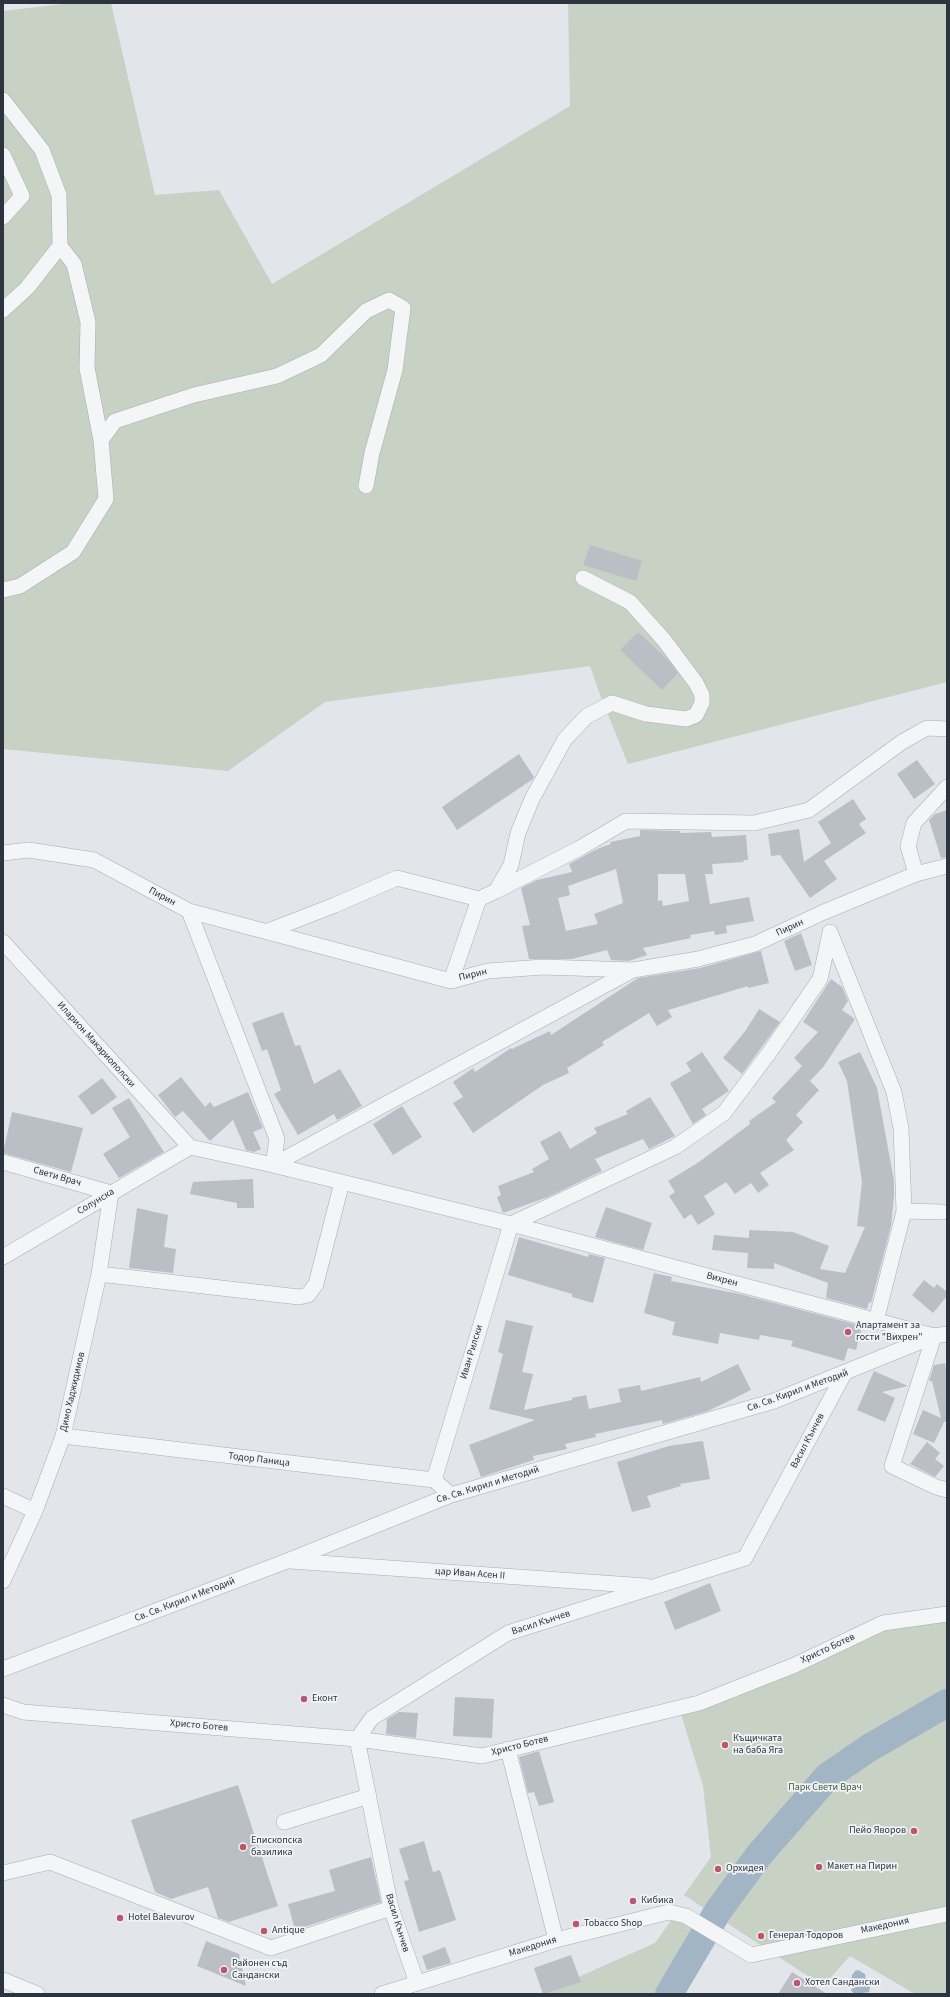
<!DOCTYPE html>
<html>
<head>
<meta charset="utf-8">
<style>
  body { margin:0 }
  #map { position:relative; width:950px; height:1997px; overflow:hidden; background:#e2e5e9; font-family:"Source Sans 3",sans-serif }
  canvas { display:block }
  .frame { position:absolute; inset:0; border:4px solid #2c343f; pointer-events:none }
</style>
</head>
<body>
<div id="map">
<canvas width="950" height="1997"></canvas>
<div class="frame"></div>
</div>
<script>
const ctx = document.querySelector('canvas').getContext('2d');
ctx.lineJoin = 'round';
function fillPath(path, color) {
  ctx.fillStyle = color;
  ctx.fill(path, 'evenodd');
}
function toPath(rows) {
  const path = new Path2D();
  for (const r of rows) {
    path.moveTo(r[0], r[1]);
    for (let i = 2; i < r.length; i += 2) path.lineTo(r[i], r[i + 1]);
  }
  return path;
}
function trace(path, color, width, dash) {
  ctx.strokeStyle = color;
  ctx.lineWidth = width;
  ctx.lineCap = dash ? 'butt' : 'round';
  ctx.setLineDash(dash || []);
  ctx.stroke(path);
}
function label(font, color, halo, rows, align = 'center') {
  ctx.font = font + ' "Source Sans 3",sans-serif';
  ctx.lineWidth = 3.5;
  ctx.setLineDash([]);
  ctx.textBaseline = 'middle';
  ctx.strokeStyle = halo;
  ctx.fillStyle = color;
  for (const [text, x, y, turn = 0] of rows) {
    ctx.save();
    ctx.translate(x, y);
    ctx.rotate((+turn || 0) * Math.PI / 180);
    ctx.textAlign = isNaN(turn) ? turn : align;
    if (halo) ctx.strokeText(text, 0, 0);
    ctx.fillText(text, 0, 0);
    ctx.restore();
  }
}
fillPath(toPath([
  [72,3,111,3,155,195,219,190,272,284,570,106,568,3,947,3,947,682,628,764,602,700,590,666,325,702,228,771,3,749,3,11],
  [947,1618,947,1994,915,1994,850,1956,823,1986,684,1895,711,1857,703,1786,681,1714,877,1627],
  [675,1915,697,1933,662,1994,540,1994,655,1943]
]), '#c8d2c4');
fillPath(toPath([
  [858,1970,865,1974,866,1981,871,1983,869,1992,854,1994,851,1990,853,1986,851,1981,852,1975,855,1971]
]), '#a1b5c4');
trace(toPath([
  [669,1994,718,1911,759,1855,828,1776,869,1748,947,1703]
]), '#a1b5c4', 28);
fillPath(toPath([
  [590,545,642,561,636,581,583,565],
  [638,632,669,661,678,673,662,690,620,650],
  [519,754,534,777,533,779,457,830,442,807],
  [917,760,935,784,914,799,897,774],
  [853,799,866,819,859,824,866,833,824,861,837,879,810,898,780,855,771,856,768,834,799,829,804,862,831,843,818,822],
  [947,810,947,857,941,858,929,820,935,814],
  [640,830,680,831,680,833,711,832,712,837,746,835,748,860,743,860,744,862,712,864,713,874,705,874,710,904,749,897,754,921,726,926,727,933,715,935,714,931,690,935,691,938,643,948,647,955,629,961,611,960,607,950,572,959,529,959,522,926,530,925,521,888,537,880,572,872,569,864,597,849,611,844,610,842,640,836],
  [616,869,623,903,594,914,598,924,566,931,558,898,570,895,568,886],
  [658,874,685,874,689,901,663,906,662,900,658,901],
  [801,933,812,965,795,971,784,941],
  [761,951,769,983,748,988,748,986,668,1010,672,1017,657,1026,649,1013,602,1042,604,1045,567,1068,569,1073,543,1085,473,1133,453,1103,463,1097,453,1082,473,1068,475,1072,511,1048,512,1049,550,1031,551,1035,638,978,700,968],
  [831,979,842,987,848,1001,842,1010,855,1019,824,1066,810,1081,819,1090,796,1115,803,1122,786,1140,794,1150,760,1173,769,1185,758,1193,751,1183,735,1194,726,1182,704,1196,715,1214,698,1225,691,1214,684,1219,669,1196,675,1192,668,1181,699,1162,750,1124,749,1121,776,1102,772,1098,802,1066,794,1058,818,1032,803,1022],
  [759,1009,780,1022,742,1074,723,1058,746,1030],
  [283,1012,295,1046,300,1045,314,1084,340,1069,362,1106,337,1120,334,1114,298,1135,274,1094,281,1090,267,1049,262,1051,252,1023],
  [702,1052,729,1091,702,1109,706,1115,693,1124,670,1083,691,1071,686,1063],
  [860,1052,877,1088,894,1181,894,1195,891,1226,871,1303,869,1302,867,1309,826,1298,828,1283,774,1263,774,1269,747,1268,748,1253,712,1250,714,1235,749,1238,749,1230,793,1232,829,1246,820,1269,845,1273,865,1227,857,1226,862,1182,847,1081,838,1062],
  [181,1077,205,1107,210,1102,214,1107,248,1092,263,1128,253,1132,261,1149,254,1152,246,1150,233,1120,210,1141,183,1111,175,1117,158,1095],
  [102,1078,117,1097,92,1115,78,1096],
  [650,1097,675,1136,649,1149,643,1139,595,1159,602,1171,548,1197,503,1213,497,1197,501,1195,498,1186,534,1172,532,1169,549,1159,540,1142,560,1131,570,1149,597,1133,594,1128,628,1114,626,1111],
  [129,1098,164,1152,119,1178,103,1154,130,1137,112,1108],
  [402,1106,422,1137,393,1155,373,1124],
  [12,1112,83,1128,71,1172,3,1153],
  [253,1179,254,1208,237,1208,237,1203,190,1194,193,1182],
  [606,1207,652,1223,643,1250,595,1237],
  [137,1208,168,1215,164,1247,176,1249,173,1273,129,1268],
  [519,1237,588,1257,589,1254,605,1258,593,1303,572,1297,572,1294,508,1275],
  [654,1273,672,1277,671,1281,740,1294,862,1326,856,1350,848,1348,844,1361,791,1346,793,1341,760,1335,759,1340,720,1333,718,1344,672,1335,675,1322,644,1313],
  [924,1280,934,1288,937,1284,947,1292,947,1296,933,1313,912,1295],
  [506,1320,533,1326,522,1372,533,1374,524,1410,572,1400,572,1398,586,1395,589,1409,621,1402,618,1389,640,1385,641,1391,700,1377,701,1382,738,1364,751,1390,708,1411,663,1424,662,1420,595,1434,596,1437,565,1444,567,1449,533,1456,534,1460,481,1477,469,1445,535,1420,489,1409,503,1354,498,1352],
  [945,1363,947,1374,947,1421,944,1422,934,1443,913,1434,923,1410,941,1418,932,1381,929,1381,934,1365],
  [874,1371,908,1386,882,1392,895,1398,885,1422,857,1410],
  [703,1441,710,1479,680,1484,681,1486,647,1496,651,1507,632,1512,617,1462,669,1446],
  [927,1442,940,1453,935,1459,944,1466,935,1477,910,1464],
  [710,1583,721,1611,675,1630,664,1602],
  [455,1697,494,1699,492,1738,453,1736],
  [399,1712,418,1713,416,1738,386,1734,387,1719],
  [539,1751,554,1802,539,1806,534,1792,528,1793,519,1757],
  [238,1785,278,1906,229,1922,218,1918,208,1887,171,1899,155,1892,131,1820],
  [424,1841,433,1872,440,1870,456,1920,419,1932,404,1881,409,1880,399,1849],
  [371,1857,381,1902,295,1930,288,1904,335,1891,329,1870],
  [206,1941,239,1954,246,1986,197,1966],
  [445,1947,451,1963,427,1970,422,1956],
  [571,1955,581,1982,543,1994,534,1968],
  [792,1972,827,1994,778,1994]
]), '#babfc5');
const minor = toPath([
  [3,100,42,150,59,195,60,246],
  [3,155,22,196,3,217],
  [3,310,27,288,60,246,74,264,88,322,87,368,101,440,106,499,73,552,20,586,3,590],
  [101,440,115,421,194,395,277,376,321,355,366,311,389,300,403,308,395,370,372,453,366,486],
  [3,853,29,850,94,860,189,911,451,981,488,971,543,967,633,970,698,959,755,944,824,912,916,874,947,866],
  [916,874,908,846,914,823,947,787],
  [496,891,580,848,626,821,754,823,809,810,902,742,927,728,947,729],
  [479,899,496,891,511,865,518,833,532,799,565,739,587,716,612,703,646,714,686,719,696,715,702,703,702,695,696,683,664,640,630,602,583,578],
  [189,911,277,1139,273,1165,190,1147],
  [268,931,335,905,397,878,479,899,451,981],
  [830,932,894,1092,901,1128,904,1211,876,1321],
  [3,942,190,1147],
  [633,970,273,1165,511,1224,934,1336],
  [3,1162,111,1193,99,1274,63,1436,35,1511,3,1581],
  [904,1211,942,1212],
  [511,1224,675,1147,724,1113,769,1053,820,979,830,933],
  [3,1257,190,1147],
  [99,1274,299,1297,308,1295,316,1284,342,1182],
  [934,1336,892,1466,936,1487,947,1490],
  [63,1436,434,1480,451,1495],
  [434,1480,511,1224],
  [3,1496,35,1511],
  [290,1561,646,1586],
  [3,1669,287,1561,451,1495,774,1401,934,1336,947,1334],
  [3,1705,23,1712,357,1739,482,1756,699,1703,795,1665,883,1623,947,1614],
  [508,1749,556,1940],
  [284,1822,369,1796],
  [3,1873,50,1862,271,1948,391,1908],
  [3,1980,37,1994],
  [417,1983,391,1908,357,1739,372,1718,508,1633,745,1558,844,1374],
  [382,1994,556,1940,669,1912,686,1916,751,1955,947,1914]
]);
trace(minor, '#a8acb3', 16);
trace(minor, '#f4f5f7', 15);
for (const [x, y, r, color] of [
  [848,1332,4,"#bf556d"],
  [304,1699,4,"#bf556d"],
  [725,1745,4,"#bf556d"],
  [914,1831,4,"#bf556d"],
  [243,1847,4,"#bf556d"],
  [819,1867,4,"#bf556d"],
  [718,1869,4,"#bf556d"],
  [633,1901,4,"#bf556d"],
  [120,1918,4,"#bf556d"],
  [576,1924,4,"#bf556d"],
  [264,1931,4,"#bf556d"],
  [761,1936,4,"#bf556d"],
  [224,1970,4,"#bf556d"],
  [797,1983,4,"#bf556d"]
]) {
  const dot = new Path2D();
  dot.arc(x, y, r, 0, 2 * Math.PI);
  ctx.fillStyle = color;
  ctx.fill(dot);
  trace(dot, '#f1f4f6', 1.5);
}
label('10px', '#2c343f', '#f1f4f6', [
  ["Пирин",162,897,28],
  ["Пирин",790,928,-25],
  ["Пирин",473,975,-13],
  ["Иларион Макариополски",96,1045,48],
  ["Свети Врач",57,1177,16],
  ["Солунска",96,1202,-31],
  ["Вихрен",722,1280,15],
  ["Иван Рилски",472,1352,-73],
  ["Св. Св. Кирил и Методий",798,1391,-20],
  ["Димо Хаджидимов",73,1392,-77],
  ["Васил Кънчев",808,1441,-62],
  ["Тодор Паница",259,1460,7],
  ["Св. Св. Кирил и Методий",488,1485,-17],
  ["цар Иван Асен II",470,1574,4],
  ["Св. Св. Кирил и Методий",185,1600,-21],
  ["Васил Кънчев",541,1623,-18],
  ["Христо Ботев",828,1649,-25],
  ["Христо Ботев",199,1726,5],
  ["Христо Ботев",520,1746,-14],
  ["Васил Кънчев",397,1923,73],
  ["Македония",885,1926,-12],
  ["Македония",533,1947,-17]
]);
label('10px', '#2c343f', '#f1f4f6', [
  ["Апартамент за",856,1326],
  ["гости \"Вихрен\"",856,1338],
  ["Еконт",312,1699],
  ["Къщичката",733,1739],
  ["на баба Яга",733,1751],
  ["Пейо Яворов",906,1831,"right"],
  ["Епископска",251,1841],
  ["базилика",251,1853],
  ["Макет на Пирин",827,1867],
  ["Орхидея",726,1869],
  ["Кибика",641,1901],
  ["Hotel Balevurov",128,1918],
  ["Tobacco Shop",584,1924],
  ["Antique",272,1931],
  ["Генерал Тодоров",769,1936],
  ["Районен съд",232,1964],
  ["Сандански",232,1976],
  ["Хотел Сандански",805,1983]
], 'left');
label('10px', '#43593b', '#f1f4f6', [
  ["Парк Свети Врач",825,1788]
]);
</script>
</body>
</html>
